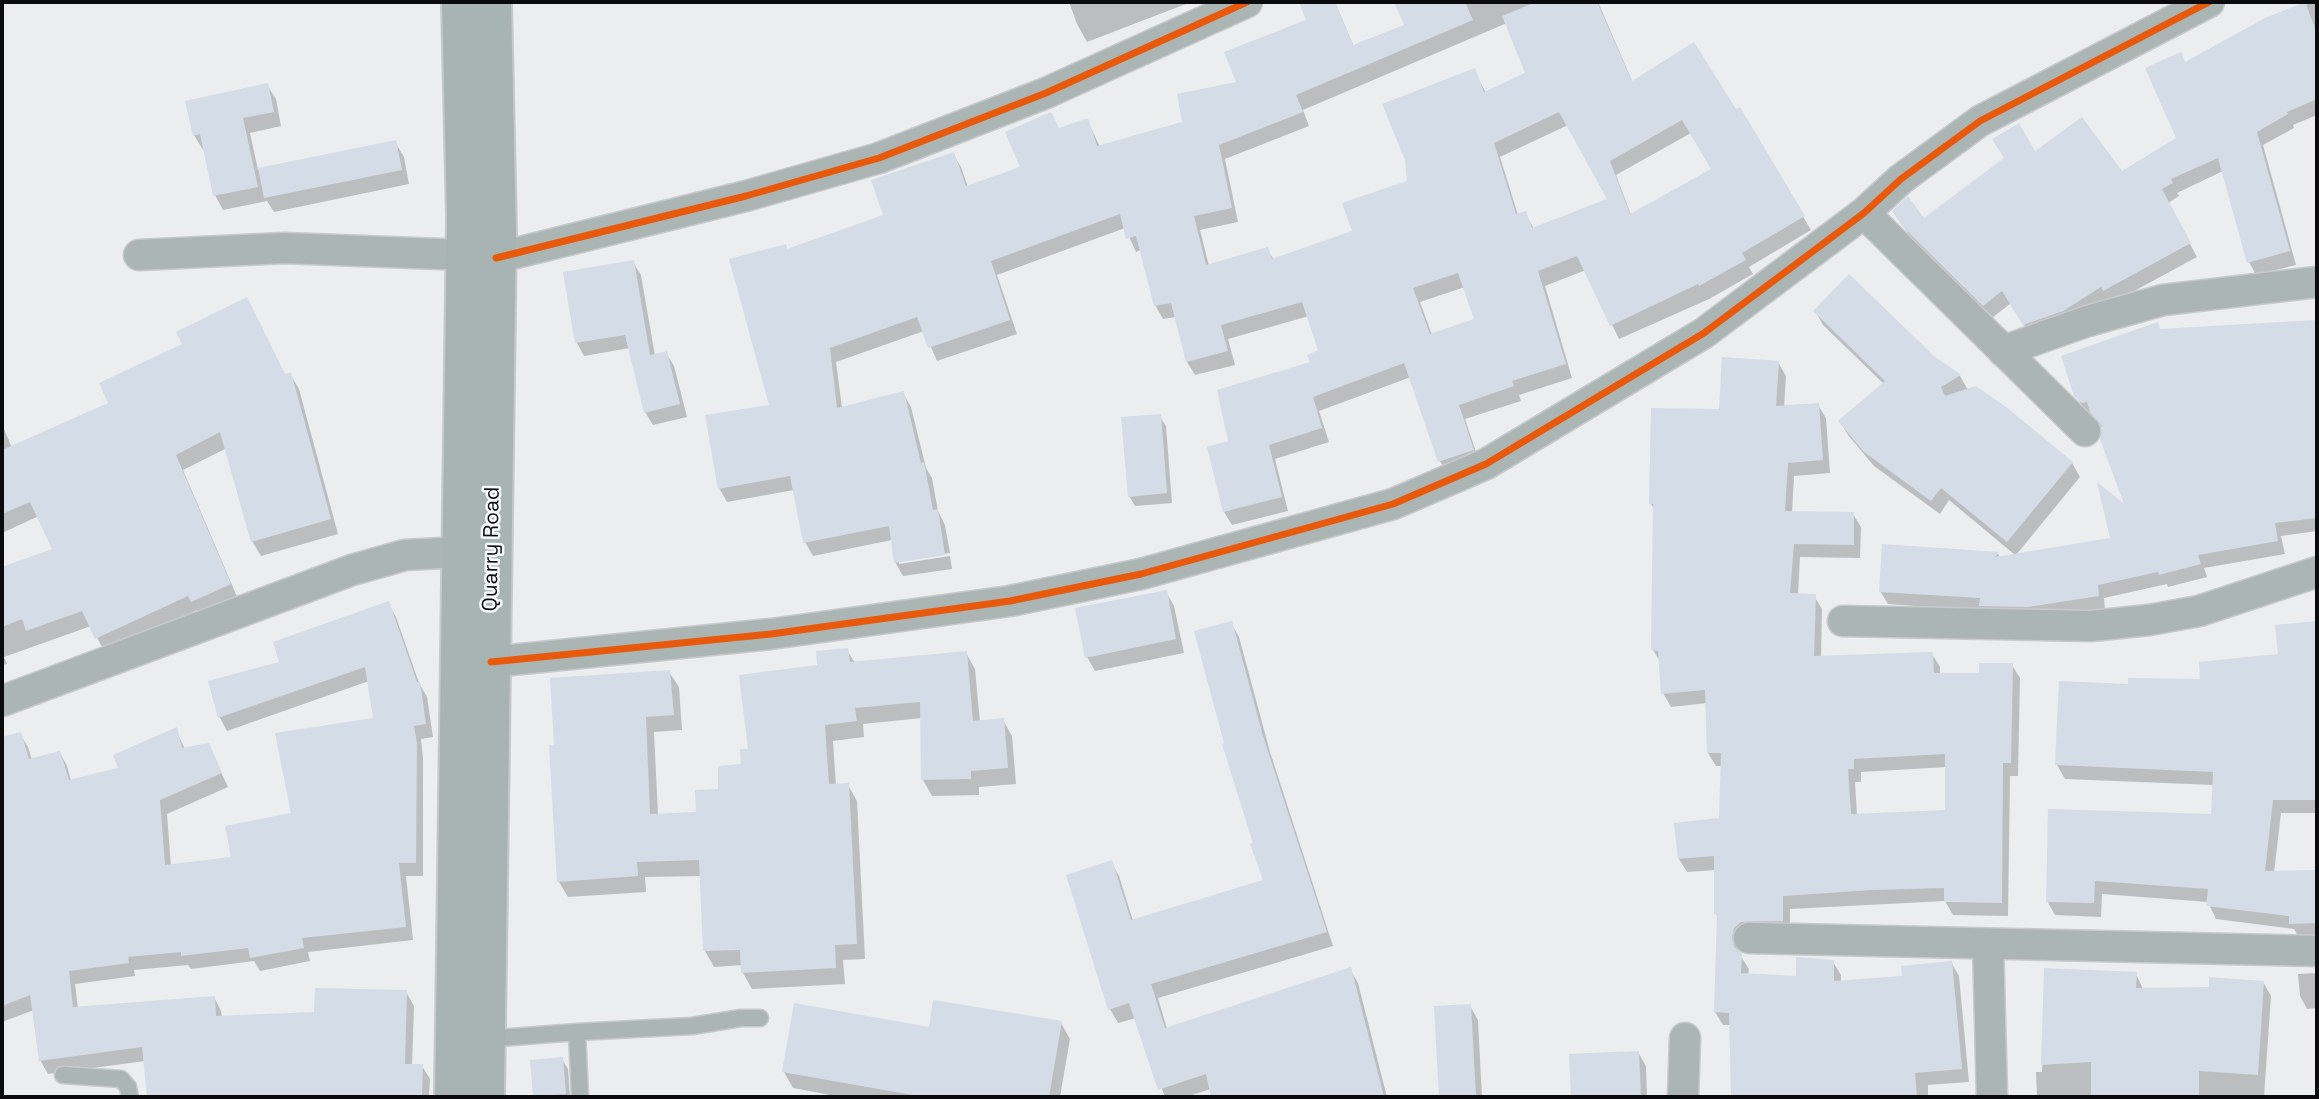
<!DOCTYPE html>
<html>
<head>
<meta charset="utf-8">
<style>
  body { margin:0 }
  #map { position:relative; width:2319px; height:1099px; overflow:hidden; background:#ebedef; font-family:"Space Grotesk",sans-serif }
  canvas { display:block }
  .frame { position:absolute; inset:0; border:4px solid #0b0b0d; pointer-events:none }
</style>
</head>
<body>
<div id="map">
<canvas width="2319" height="1099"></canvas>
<div class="frame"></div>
</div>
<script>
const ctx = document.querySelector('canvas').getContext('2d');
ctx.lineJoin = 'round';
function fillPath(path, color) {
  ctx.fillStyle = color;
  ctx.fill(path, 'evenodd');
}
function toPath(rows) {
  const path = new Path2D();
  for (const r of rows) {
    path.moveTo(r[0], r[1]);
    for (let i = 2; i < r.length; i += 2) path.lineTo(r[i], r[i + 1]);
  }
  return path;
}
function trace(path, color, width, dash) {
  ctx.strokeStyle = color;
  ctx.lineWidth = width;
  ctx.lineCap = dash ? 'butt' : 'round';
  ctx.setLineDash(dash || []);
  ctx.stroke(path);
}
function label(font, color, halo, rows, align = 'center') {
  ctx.font = font + ' "Space Grotesk",sans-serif';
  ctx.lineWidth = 5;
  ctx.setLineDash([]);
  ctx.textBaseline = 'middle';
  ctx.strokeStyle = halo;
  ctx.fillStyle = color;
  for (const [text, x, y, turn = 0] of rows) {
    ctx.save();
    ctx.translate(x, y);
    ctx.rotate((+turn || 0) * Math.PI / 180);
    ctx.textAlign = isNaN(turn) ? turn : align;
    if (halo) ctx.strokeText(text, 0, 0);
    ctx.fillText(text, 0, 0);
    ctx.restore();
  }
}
fillPath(toPath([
  [1069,2,1191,2,1087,42,1077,24],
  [1312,2,1335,2,1354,47,1406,26,1396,2,1598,2,1633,83,1736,111,1739,109,1811,230,1749,267,1753,274,1709,299,1619,339,1586,270,1545,286,1572,378,1519,395,1521,401,1465,419,1480,464,1448,475,1440,461,1411,377,1319,411,1329,442,1275,459,1288,511,1232,525,1224,512,1230,442,1312,363,1320,351,1309,316,1228,339,1235,365,1195,375,1187,362,1176,317,1163,319,1155,305,1141,250,1136,252,1125,228,997,275,1017,334,937,361,924,331,836,362,842,408,903,393,911,407,926,468,932,478,938,511,945,525,950,553,899,560,899,564,950,556,952,569,903,576,895,562,892,540,813,556,805,542,794,490,727,502,719,488,771,406,788,251,886,216,953,154,961,167,968,187,1022,168,1059,129,1087,120,1100,147,1184,124,1238,84,1308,21,1302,6],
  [1507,23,1527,73,1486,93,1474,70,1409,182,1354,232,1274,260,1267,249,1209,266,1200,230,1238,222,1225,159,1309,126,1303,110],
  [1568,125,1610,200,1534,229,1525,213,1518,215,1500,157],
  [1691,133,1713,170,1631,215,1616,175],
  [1465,287,1476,321,1432,335,1420,302],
  [2312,2,2317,2,2317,115,2293,125,2294,128,2263,145,2296,265,2256,275,2249,262,2223,171,2177,193,2179,196,2168,203,2197,257,2112,303,2110,299,2071,324,2032,338,2011,303,1992,318,1913,241,1894,212,1924,220,2035,154,2121,173,2179,139,2185,63],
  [267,85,276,99,281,126,250,133,258,170,395,142,404,157,409,184,274,212,267,201,223,210,215,195,205,149,203,150,194,135],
  [633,262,641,275,655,356,666,353,674,366,687,417,653,425,645,412,630,348,584,356,577,343,565,273],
  [1815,311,1933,357,1960,376,1968,390,2072,463,2080,477,2016,555,2112,539,2128,509,2103,429,2094,415,2091,416,2084,409,2076,395,2161,331,2316,321,2315,312,2317,312,2317,531,2281,536,2285,554,2204,568,2207,577,2168,587,2167,584,2104,598,2105,609,2036,620,1984,611,1888,604,1880,591,1883,546,1998,554,2000,558,2015,555,1949,500,1940,514,1874,466,1848,435,1840,421,1884,384,1823,325],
  [1778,362,1786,376,1784,408,1818,405,1826,418,1830,473,1794,476,1792,513,1853,514,1861,527,1860,558,1800,557,1798,595,1814,596,1822,609,1821,658,1932,654,1940,667,1940,675,1981,675,2012,665,2020,678,2018,776,2010,776,2008,916,1953,915,1945,901,1790,909,1790,934,1741,942,1738,952,1749,969,1748,975,1798,977,1833,962,1841,975,1841,982,1903,978,1951,962,1959,976,1969,1082,1928,1085,1928,1097,1733,1097,1731,1025,1723,1025,1715,1012,1719,919,1716,914,1716,870,1687,872,1679,859,1721,820,1722,766,1716,766,1708,753,1707,703,1671,707,1663,693,1661,663,1653,650,1654,509,1651,504,1721,410],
  [1947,767,1946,811,1857,815,1855,782,1861,782,1861,772],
  [290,374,299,389,338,534,261,556,252,541,227,448,183,470,238,599,201,616,197,610,105,653,91,626,4,657,7,664,2,665,2,569,54,550,39,516,2,533,2,424,12,448],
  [1160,417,1166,426,1172,503,1135,506,1129,496],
  [1166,592,1174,606,1184,653,1095,671,1087,657],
  [388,603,396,617,419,683,427,697,433,737,421,739,423,758,423,876,406,876,413,940,308,952,310,961,260,971,254,961,191,969,188,965,134,970,135,976,75,984,78,1008,214,997,221,1011,222,1017,316,1013,406,992,414,1006,412,1066,422,1066,430,1079,429,1097,148,1097,145,1061,48,1074,40,1060,34,1010,2,1022,2,925,8,923,2,896,2,739,20,734,28,747,32,760,60,753,67,766,71,781,120,769,176,730,185,749,208,745,228,787,167,814,171,866,233,858,293,815,375,719,369,681,227,731,220,718,210,682,282,663],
  [1231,623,1239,637,1270,752,1333,946,1158,998,1167,1029,1350,969,1358,983,1387,1097,1212,1097,1211,1089,1185,1097,1165,1097,1136,1018,1118,1023,1110,1009,1111,862,1119,876,1133,921,1265,882,1227,745],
  [2317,623,2317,813,2281,813,2274,873,2317,872,2317,937,2299,938,2294,929,2216,919,2208,902,2102,894,2101,917,2055,915,2047,901,2213,815,2214,785,2065,779,2057,765,2130,686,2202,681,2279,656,2277,626],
  [847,650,855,663,966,653,975,669,980,722,1003,720,1012,736,1016,784,979,787,979,795,932,796,923,780,922,718,863,724,864,737,833,741,836,785,848,785,857,801,865,959,843,960,845,984,752,989,743,973,743,965,714,967,705,951,701,876,645,877,646,892,568,897,559,882,669,672,679,687,682,730,654,732,658,815,698,813,743,766,750,750,819,667],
  [2045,970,2136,974,2143,989,2210,988,2263,982,2271,996,2264,1097,2037,1097,2036,1072,2042,1072],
  [2317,973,2317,1008,2307,1009,2300,996,2298,974],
  [1470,1006,1478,1020,1482,1097,1441,1097,1436,1008],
  [1061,1023,1070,1039,1060,1097,841,1097,793,1088,784,1072,930,1029],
  [1638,1052,1646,1066,1647,1097,1573,1097,1571,1056],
  [562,1059,568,1069,570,1097,536,1097,535,1095]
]), '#0003');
fillPath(toPath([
  [1299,2,1335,2,1353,45,1404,25,1394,2,1465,2,1473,20,1296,95,1303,112,1219,145,1232,208,1194,216,1206,265,1268,247,1272,259,1352,231,1342,203,1407,181,1405,160,1382,104,1475,68,1484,92,1525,73,1502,16,1536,2,1597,2,1632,81,1694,42,1736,109,1740,107,1805,216,1742,253,1746,260,1699,286,1698,284,1610,326,1577,256,1538,271,1566,364,1512,381,1514,386,1459,405,1474,450,1438,462,1404,363,1313,397,1322,428,1269,445,1282,497,1223,512,1207,447,1228,441,1217,390,1310,362,1307,355,1318,350,1302,302,1221,325,1228,351,1186,362,1171,303,1154,306,1136,236,1126,239,1120,214,991,261,1010,320,928,348,917,317,830,348,837,408,904,391,921,463,924,462,933,510,938,509,945,555,894,563,889,526,803,543,790,476,718,489,705,415,769,405,729,259,786,244,787,249,883,215,871,180,954,152,966,186,1020,167,1005,132,1051,112,1059,128,1088,118,1097,146,1182,122,1177,94,1236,82,1224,52,1306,20],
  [1559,112,1607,199,1532,228,1526,211,1516,214,1494,143],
  [1682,120,1711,169,1630,214,1610,161],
  [1458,273,1474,319,1430,334,1413,288],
  [2305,2,2317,33,2317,99,2287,112,2288,114,2257,132,2290,251,2247,263,2218,158,2171,179,2173,183,2162,189,2191,243,2103,291,2101,287,2063,311,2023,325,2002,291,1983,306,1903,227,1892,211,1908,196,1924,218,2004,158,1992,139,2019,123,2035,151,2082,117,2122,171,2176,138,2145,68,2181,52,2185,62,2265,18],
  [268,83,274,112,243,118,258,187,213,196,200,134,193,136,185,101],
  [396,140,402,170,264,198,258,168],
  [634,260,650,355,667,351,680,404,644,413,625,335,575,343,563,272],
  [1849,274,1934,356,1961,375,1941,387,1945,396,1976,386,2006,407,2073,462,2007,542,1941,488,1931,501,1864,452,1838,421,1885,381,1813,311],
  [247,297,285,374,291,372,331,519,251,542,220,432,176,455,231,584,191,602,188,596,95,639,82,611,26,631,22,619,2,627,2,567,52,549,30,502,2,514,2,450,108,403,99,383,182,344,176,332],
  [2317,320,2317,518,2275,523,2278,541,2198,555,2201,564,2159,575,2158,572,2098,585,2099,596,2028,607,1979,606,1980,598,1879,592,1882,544,1999,552,1995,557,2110,538,2097,482,2124,504,2100,439,2102,426,2090,412,2087,402,2082,403,2074,396,2061,356,2158,322,2160,329],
  [1722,357,1779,361,1776,406,1819,403,1823,460,1788,463,1785,511,1854,512,1854,545,1794,544,1790,593,1816,594,1814,656,1933,652,1934,673,1979,673,1979,663,2013,663,2011,763,2003,763,2002,903,1944,902,1944,888,1871,890,1783,896,1783,921,1741,922,1734,928,1732,937,1734,947,1742,954,1741,973,1796,976,1796,957,1834,960,1834,981,1902,976,1901,966,1952,961,1962,1069,1915,1073,1917,1097,1731,1097,1729,1013,1714,1012,1717,914,1714,914,1714,856,1678,859,1674,823,1719,818,1721,753,1707,753,1705,690,1661,694,1658,651,1651,650,1653,504,1649,504,1651,408,1719,409],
  [1945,754,1945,810,1851,814,1848,769,1854,769,1854,759],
  [1161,414,1167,493,1128,497,1121,417],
  [1167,590,1176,639,1085,658,1075,608],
  [389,601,417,682,420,682,426,724,414,726,417,743,416,863,399,863,406,927,302,938,304,948,250,958,248,948,181,956,181,952,128,957,129,963,69,971,73,1007,215,996,216,1016,314,1012,315,988,407,990,405,1064,423,1064,422,1097,147,1097,142,1047,39,1061,30,995,2,1006,2,737,21,732,29,759,60,751,69,780,118,768,113,755,177,727,182,748,209,743,222,773,160,800,165,865,231,857,225,826,291,813,275,733,373,718,365,667,218,718,208,681,279,662,273,642],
  [1232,621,1263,736,1327,932,1151,984,1165,1028,1351,967,1384,1097,1211,1097,1206,1074,1158,1090,1129,1003,1108,1010,1066,875,1112,860,1131,920,1263,880,1250,844,1253,843,1222,744,1224,743,1194,631],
  [2317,621,2317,800,2273,800,2265,871,2317,870,2317,923,2289,924,2289,916,2206,906,2208,889,2095,881,2094,903,2046,902,2048,809,2211,814,2213,772,2055,765,2059,681,2128,684,2128,678,2200,679,2199,662,2278,654,2275,625],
  [848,648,850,662,967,651,973,721,1004,718,1008,768,971,771,971,779,921,780,920,702,855,708,857,721,825,725,829,784,849,783,857,944,835,945,836,968,741,973,740,950,703,951,699,860,637,862,638,876,557,882,549,745,554,745,550,678,670,670,674,715,646,717,650,814,696,812,695,790,718,789,718,766,741,764,740,749,748,749,739,675,817,665,816,651],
  [2044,968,2137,972,2136,988,2209,987,2209,977,2264,981,2258,1075,2199,1071,2199,1097,2091,1097,2091,1062,2041,1065],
  [933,1000,1062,1021,1049,1097,924,1097,782,1072,794,1003,929,1027],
  [1471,1004,1476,1097,1439,1097,1434,1006],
  [1639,1051,1641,1097,1571,1097,1569,1054],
  [563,1057,566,1094,533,1096,530,1060]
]), '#d3dce7');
const service = toPath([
  [577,1032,580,1097],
  [486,1039,577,1032,692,1026,741,1018,760,1018],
  [63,1075,121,1079,128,1087,130,1097]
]);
const minor = toPath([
  [1864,213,2085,431],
  [139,255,285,248,465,255],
  [496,258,746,196,879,158,1046,93,1247,2],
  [2003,351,2088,321,2163,300,2317,282],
  [1843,621,2091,626,2149,620,2199,611,2317,572],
  [491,662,771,634,1010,601,1141,574,1393,504,1486,464,1704,333,1864,213,1901,179,1980,121,2209,2],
  [2,701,352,570,405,555,461,552],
  [1749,938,2317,951],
  [1988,944,1992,1097],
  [1683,1097,1685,1038]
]);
const secondary = toPath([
  [454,1097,466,218,461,2],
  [485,1097,497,232,492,2]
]);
trace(service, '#c8c9ca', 19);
trace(minor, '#c8c9ca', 33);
trace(secondary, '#c8c9ca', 42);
trace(service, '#aab5b4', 16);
trace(minor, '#aab5b4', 30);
trace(secondary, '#a8b3b4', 38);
trace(toPath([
  [496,258,746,196,879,158,1046,93,1247,2],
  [491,662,771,634,1010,601,1141,574,1393,504,1486,464,1704,333,1864,213,1901,179,1980,121,2209,2]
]), '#e8590c', 7);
label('21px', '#0b0b0d', '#f7fafd', [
  ["Quarry Road",492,549,-89]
]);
</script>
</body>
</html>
